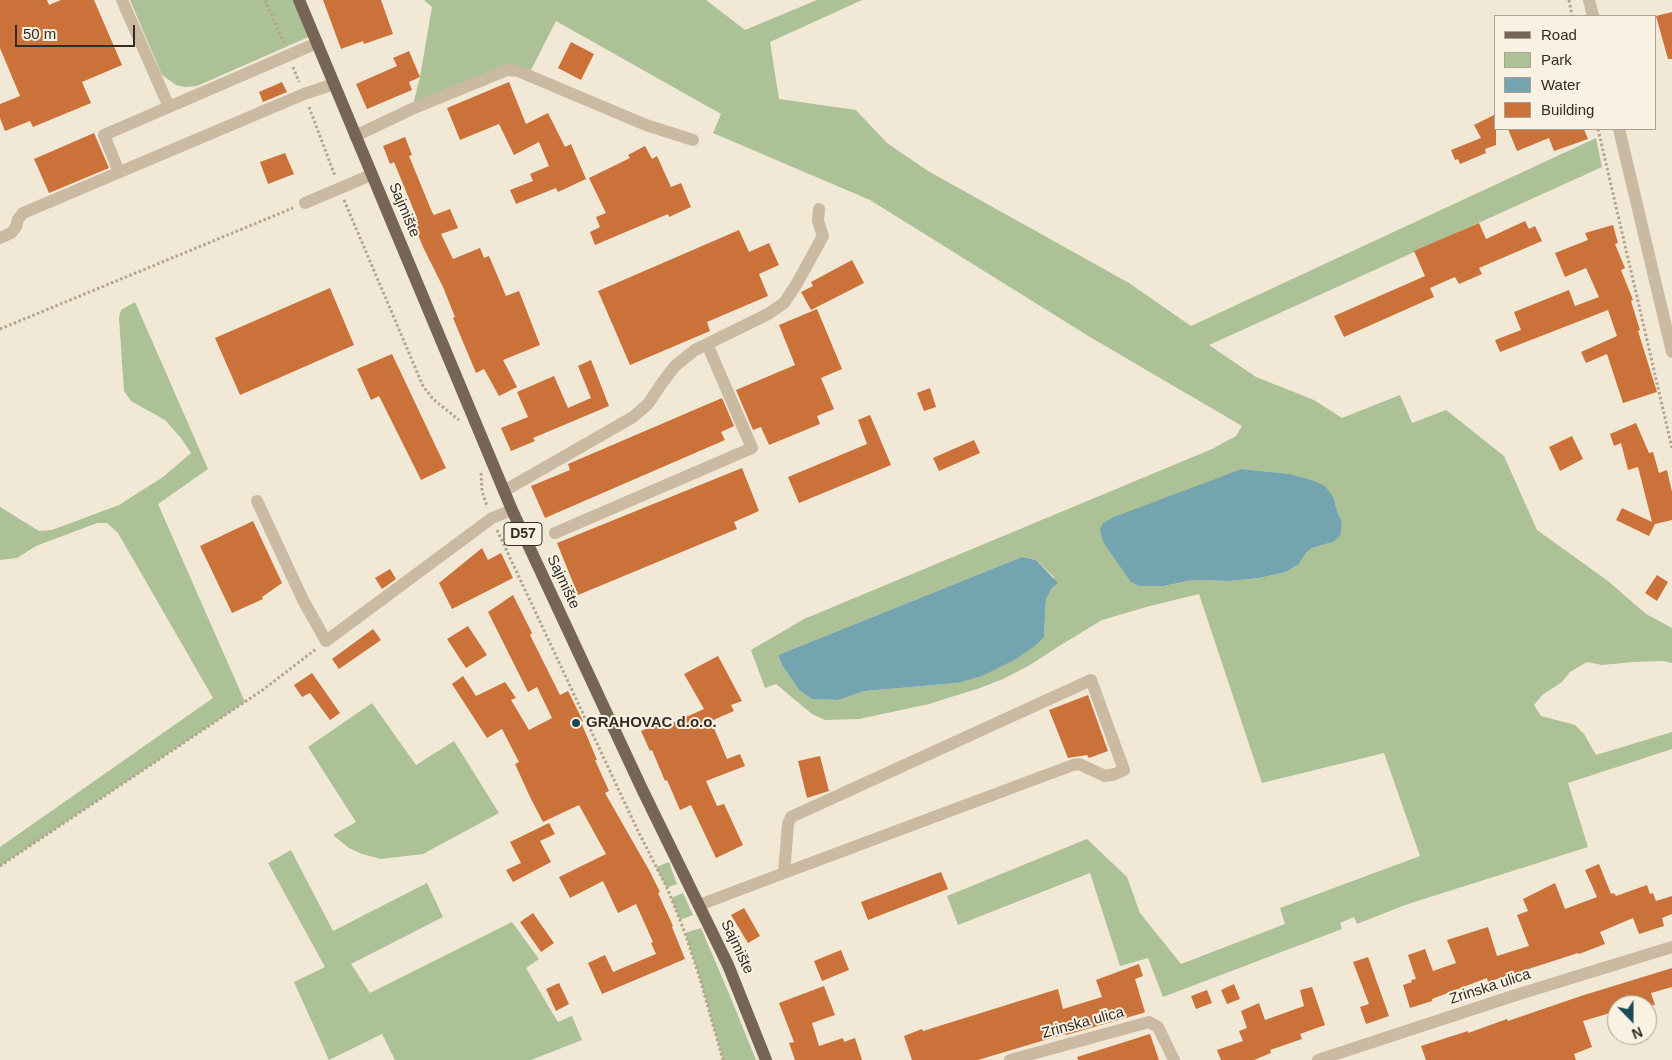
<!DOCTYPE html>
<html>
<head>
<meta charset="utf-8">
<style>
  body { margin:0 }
  #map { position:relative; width:1672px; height:1060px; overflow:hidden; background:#f2e8d6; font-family:Helvetica,sans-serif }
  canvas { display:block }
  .legend { position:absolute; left:1494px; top:15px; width:162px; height:115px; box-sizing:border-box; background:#f9f2e2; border:1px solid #aaa296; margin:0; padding:6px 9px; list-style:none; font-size:15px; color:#342b24 }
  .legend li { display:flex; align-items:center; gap:10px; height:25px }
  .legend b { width:25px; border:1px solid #aaa296 }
  .north { position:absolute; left:1607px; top:995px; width:50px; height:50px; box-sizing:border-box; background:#f9f2e2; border:1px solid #aaa296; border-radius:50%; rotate:158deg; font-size:14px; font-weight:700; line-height:20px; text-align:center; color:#342b24 }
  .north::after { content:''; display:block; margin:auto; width:18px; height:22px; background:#194956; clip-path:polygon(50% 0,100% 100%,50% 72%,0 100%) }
  .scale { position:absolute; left:15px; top:25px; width:120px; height:22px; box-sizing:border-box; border:2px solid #342b24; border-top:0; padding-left:6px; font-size:15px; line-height:18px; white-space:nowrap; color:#342b24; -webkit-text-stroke:4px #f9f2e2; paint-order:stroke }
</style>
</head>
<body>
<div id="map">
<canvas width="1672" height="1060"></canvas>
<ul class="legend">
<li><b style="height:6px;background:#766555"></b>Road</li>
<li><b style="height:14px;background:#acc196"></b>Park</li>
<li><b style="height:14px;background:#74a4af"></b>Water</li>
<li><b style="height:14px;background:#cb723a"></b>Building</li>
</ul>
<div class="north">N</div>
<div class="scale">50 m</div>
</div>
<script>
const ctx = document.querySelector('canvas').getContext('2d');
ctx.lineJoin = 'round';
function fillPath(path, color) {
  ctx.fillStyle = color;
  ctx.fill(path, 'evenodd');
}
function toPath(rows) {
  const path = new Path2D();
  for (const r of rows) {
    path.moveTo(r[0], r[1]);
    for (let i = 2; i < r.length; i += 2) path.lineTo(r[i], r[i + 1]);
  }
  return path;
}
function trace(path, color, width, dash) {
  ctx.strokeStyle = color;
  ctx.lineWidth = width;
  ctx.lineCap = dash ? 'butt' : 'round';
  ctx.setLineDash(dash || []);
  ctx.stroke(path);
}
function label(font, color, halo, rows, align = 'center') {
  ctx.font = font + ' Helvetica,sans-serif';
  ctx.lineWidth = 4;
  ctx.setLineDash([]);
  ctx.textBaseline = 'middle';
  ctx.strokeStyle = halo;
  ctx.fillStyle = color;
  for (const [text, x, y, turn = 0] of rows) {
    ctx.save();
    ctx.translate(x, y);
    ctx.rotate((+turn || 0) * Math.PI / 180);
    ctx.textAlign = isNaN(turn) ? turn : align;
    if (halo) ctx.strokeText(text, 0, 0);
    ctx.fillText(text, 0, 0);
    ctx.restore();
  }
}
fillPath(toPath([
  [130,0,299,0,313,35,197,86,185,87,176,85,162,75],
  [424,0,706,0,745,30,817,0,862,0,770,42,779,99,856,110,887,143,928,171,1129,283,1191,326,1596,138,1602,167,1209,345,1256,377,1314,400,1342,418,1400,395,1412,423,1446,410,1504,456,1537,530,1608,581,1646,614,1672,628,1672,663,1663,661,1634,662,1602,665,1587,662,1570,672,1562,682,1542,695,1534,705,1541,716,1575,725,1584,734,1596,755,1672,732,1672,749,1568,783,1588,847,1405,905,1357,924,1354,917,1340,923,1342,929,1163,997,1148,958,1120,966,1090,873,958,925,947,896,1087,839,1127,877,1140,913,1181,964,1285,924,1280,908,1420,856,1384,753,1262,783,1199,594,1150,606,1102,620,1056,648,1030,665,1003,679,980,688,929,704,859,719,825,720,812,714,776,684,765,688,751,650,804,619,1212,449,1236,436,1242,426,1090,337,870,200,713,133,721,114,556,21,528,76,518,71,412,109,420,77,432,7],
  [1243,469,1290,474,1312,480,1333,497,1338,513,1342,522,1333,542,1312,548,1306,553,1299,564,1286,572,1260,578,1229,581,1192,580,1164,586],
  [1022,557,1036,560,1054,577,1052,588,1046,599,1044,637,957,683,865,691,838,700,812,699,799,690,782,665,778,655],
  [135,302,208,469,158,504,245,702,0,866,0,847,213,698,118,533,107,523,97,523,36,546,17,558,0,560,0,507,39,531,52,530,119,505,163,477,191,453,181,438,165,420,131,401,124,391,119,318,121,310],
  [372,703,416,765,454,741,499,813,423,854,381,859,362,854,349,848,333,835,356,822,308,747],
  [291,850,333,931,427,883,443,917,351,964,370,993,512,922,539,959,526,968,553,1014,558,1022,572,1016,582,1040,531,1060,395,1060,382,1034,329,1060,294,982,325,967,268,863],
  [669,862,677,884,667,888,656,867],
  [683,893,693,915,680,920,671,898],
  [701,928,730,996,756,1060,723,1060,700,979,685,933]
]), '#acc196');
fillPath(toPath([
  [1242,469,1290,474,1312,480,1325,486,1333,497,1338,513,1342,522,1340,536,1333,542,1312,548,1306,553,1299,564,1286,572,1260,578,1229,581,1192,580,1164,586,1140,586,1131,582,1103,542,1100,529,1103,523,1114,517],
  [1022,557,1036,560,1058,583,1052,588,1046,599,1044,637,1035,646,1016,659,982,676,957,683,865,691,838,700,812,699,799,690,782,665,778,655]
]), '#74a4af');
fillPath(toPath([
  [0,0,47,0,49,5,61,0,94,0,122,65,82,82,91,103,33,127,30,121,5,131,0,118,0,104,20,96,0,48],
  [323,0,381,0,393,34,364,44,363,41,341,49],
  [1672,12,1672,59,1668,59,1656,16],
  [571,42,594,54,581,80,558,68],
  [409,51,420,77,409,82,412,90,367,109,356,84,397,66,393,58],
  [282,82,287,92,263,102,259,92],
  [509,82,526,124,548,113,565,147,571,144,586,179,558,192,556,188,516,204,510,190,533,181,530,174,549,166,539,142,514,155,499,124,460,140,447,108],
  [1496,114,1496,145,1485,149,1486,153,1460,164,1458,159,1455,160,1451,150,1481,138,1474,125],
  [1508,129,1584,129,1588,139,1554,151,1549,138,1517,151],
  [94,133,109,168,49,193,34,159],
  [405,137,412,155,409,156,432,212,434,215,450,209,458,228,441,234,453,259,480,248,484,258,489,256,506,296,519,291,540,345,503,360,517,387,499,396,484,369,476,373,453,318,455,317,443,287,423,247,412,220,417,218,394,162,390,164,383,146],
  [645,146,652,159,657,156,671,187,681,183,691,207,669,217,668,214,595,245,590,232,600,227,596,217,606,213,589,178,630,158,628,155],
  [285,153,294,174,268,184,260,162],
  [1525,221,1529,229,1535,226,1542,241,1479,268,1482,274,1459,284,1455,277,1430,288,1434,297,1344,337,1334,316,1425,276,1414,251,1479,223,1486,239],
  [1613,225,1618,243,1615,244,1625,268,1621,270,1633,300,1631,301,1640,330,1638,331,1657,392,1623,403,1607,354,1586,363,1581,352,1617,336,1608,310,1500,352,1495,340,1521,330,1514,312,1569,290,1575,306,1599,297,1586,268,1565,277,1555,253,1588,240,1585,233],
  [739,230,749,252,769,243,779,265,759,274,768,296,707,322,710,331,630,365,598,291],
  [852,260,864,283,811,310,801,292,813,286,811,282],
  [330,288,354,345,240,395,215,338],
  [817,309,842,369,821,378,834,409,817,416,820,424,769,445,761,427,753,430,736,390,795,365,779,325],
  [392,354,446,468,421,480,379,396,371,400,357,369],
  [591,360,609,406,533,438,535,441,511,451,501,428,528,417,517,392,554,376,568,408,591,398,578,366],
  [930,388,936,407,924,411,917,393],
  [722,398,734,426,721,432,725,440,545,518,531,486,570,470,568,464],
  [870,415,891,465,799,503,788,477,867,444,858,420],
  [1636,423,1649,453,1653,452,1659,473,1667,470,1672,492,1672,520,1655,524,1649,536,1616,520,1622,508,1652,522,1638,467,1628,470,1621,443,1614,446,1610,434],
  [1572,436,1583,459,1560,471,1549,447],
  [974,440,980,453,939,471,933,458],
  [742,468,759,511,734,522,737,529,578,595,557,543],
  [253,521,282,583,262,597,263,599,232,613,200,546],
  [482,548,488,560,501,553,513,578,452,609,439,583],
  [390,569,396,579,382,589,375,578],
  [1657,575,1668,582,1657,601,1645,593],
  [513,595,532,633,530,635,560,695,568,691,583,721,581,722,597,760,595,760,609,791,605,793,649,870,660,892,658,893,673,926,672,927,685,959,602,994,588,963,605,955,613,972,656,954,651,943,653,942,636,904,618,913,603,881,570,898,559,877,606,854,579,805,543,822,531,799,515,764,519,762,502,729,487,738,452,684,463,676,476,696,505,682,516,698,511,700,529,730,552,718,537,687,528,692,488,612],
  [468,626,487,655,466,668,447,639],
  [373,629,381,640,339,669,332,659],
  [718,656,742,701,731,705,734,711,711,721,727,759,740,754,745,766,706,781,717,806,724,804,743,845,716,858,691,805,680,810,667,780,665,781,652,750,650,751,641,731,659,723,661,728,704,709,684,674],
  [312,673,340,713,330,720,310,693,302,697,294,685],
  [1088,695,1108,751,1089,758,1087,755,1068,758,1049,710],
  [820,756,829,791,807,798,798,761],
  [549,823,555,834,540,841,551,862,513,882,506,870,521,863,510,842],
  [1599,864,1611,894,1614,893,1616,896,1647,885,1650,894,1653,893,1656,901,1672,896,1672,914,1662,918,1664,926,1639,934,1633,918,1600,932,1605,944,1579,954,1578,953,1488,982,1487,978,1432,999,1432,1001,1410,1008,1403,985,1412,982,1411,980,1416,979,1408,955,1425,949,1433,971,1456,963,1447,940,1488,927,1497,956,1529,946,1517,915,1528,911,1523,899,1555,883,1565,909,1597,897,1585,870],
  [941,872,948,889,868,920,861,902],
  [744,908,760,936,748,943,731,915],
  [533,913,554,943,541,952,520,922],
  [841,950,849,970,822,981,814,961],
  [1368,957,1389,1016,1366,1024,1360,1007,1369,1004,1353,962],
  [1139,964,1143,976,1135,979,1145,1012,1143,1013,1066,1035,1065,1034,978,1060,912,1060,904,1036,922,1029,923,1031,1058,989,1063,1009,1102,997,1096,980],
  [1672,968,1672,987,1651,993,1655,1005,1617,1005,1617,1011,1583,1021,1592,1047,1574,1054,1576,1060,1426,1060,1421,1046,1468,1031,1468,1033,1507,1019,1508,1021,1581,996],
  [559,983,569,1004,556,1011,546,989],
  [1234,984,1240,999,1227,1004,1221,990],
  [824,986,835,1015,812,1023,819,1046,843,1038,844,1042,855,1038,862,1060,795,1060,789,1043,794,1042,779,1003],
  [1312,987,1325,1025,1300,1034,1302,1039,1270,1050,1271,1053,1254,1060,1221,1060,1217,1050,1243,1041,1239,1031,1247,1028,1241,1011,1259,1003,1265,1020,1304,1006,1300,990],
  [1207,990,1212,1003,1196,1009,1191,996],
  [1150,1034,1159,1060,1078,1060,1077,1057]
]), '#cb723a');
trace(toPath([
  [265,0,284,43],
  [1569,0,1572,16],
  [293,67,299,82],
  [309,107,335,176],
  [1598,129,1672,448],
  [344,200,423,386,433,399,459,420],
  [0,329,293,208],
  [481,473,482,491,487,506],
  [497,530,638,831,668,890,685,933,700,979,723,1060],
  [0,866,264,689,316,649]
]), '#b5a48c', 3, [2.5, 2.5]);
trace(toPath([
  [122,0,169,107],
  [1589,0,1593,16],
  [1619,129,1672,352],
  [355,136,412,109,507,70,518,71,646,125,693,140],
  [119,172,104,135,317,43],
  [305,203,371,175],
  [0,238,11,233,16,227,18,219,23,213,304,94,334,84],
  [504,491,633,417,648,404,662,383,675,366,695,350,768,314,784,303,796,285,823,236,818,221,819,209],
  [257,501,303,600,326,641,492,518,512,510],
  [555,533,752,448,707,344],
  [699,905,784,873,1073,765,1079,764,1105,776,1115,774,1124,770,1091,680,791,817,788,824,784,873],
  [1010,1060,1149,1022,1158,1027,1174,1060],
  [1318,1060,1516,995,1672,947]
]), '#cabaa2', 12);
trace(toPath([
  [299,0,512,510,642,789,728,965,766,1060]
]), '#766555', 12);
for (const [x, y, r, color] of [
  [576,723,5,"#194956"]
]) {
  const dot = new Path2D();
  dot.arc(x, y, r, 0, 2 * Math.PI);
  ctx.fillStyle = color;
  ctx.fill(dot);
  trace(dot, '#f9f2e2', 2);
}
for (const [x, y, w] of [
  [523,534,38]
]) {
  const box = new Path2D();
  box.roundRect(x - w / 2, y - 11.5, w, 23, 4);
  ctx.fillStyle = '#f9f2e2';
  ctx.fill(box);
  trace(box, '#342b24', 1);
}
label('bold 14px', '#342b24', null, [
  ["D57",523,534]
]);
label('15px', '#342b24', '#f9f2e2', [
  ["Sajmište",404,210,67],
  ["Sajmište",563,582,65],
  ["Sajmište",737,947,65],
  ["Zrinska ulica",1490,987,-18],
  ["Zrinska ulica",1083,1023,-15]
]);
label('bold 15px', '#342b24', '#f9f2e2', [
  ["GRAHOVAC d.o.o.",586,723]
], 'left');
</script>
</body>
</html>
